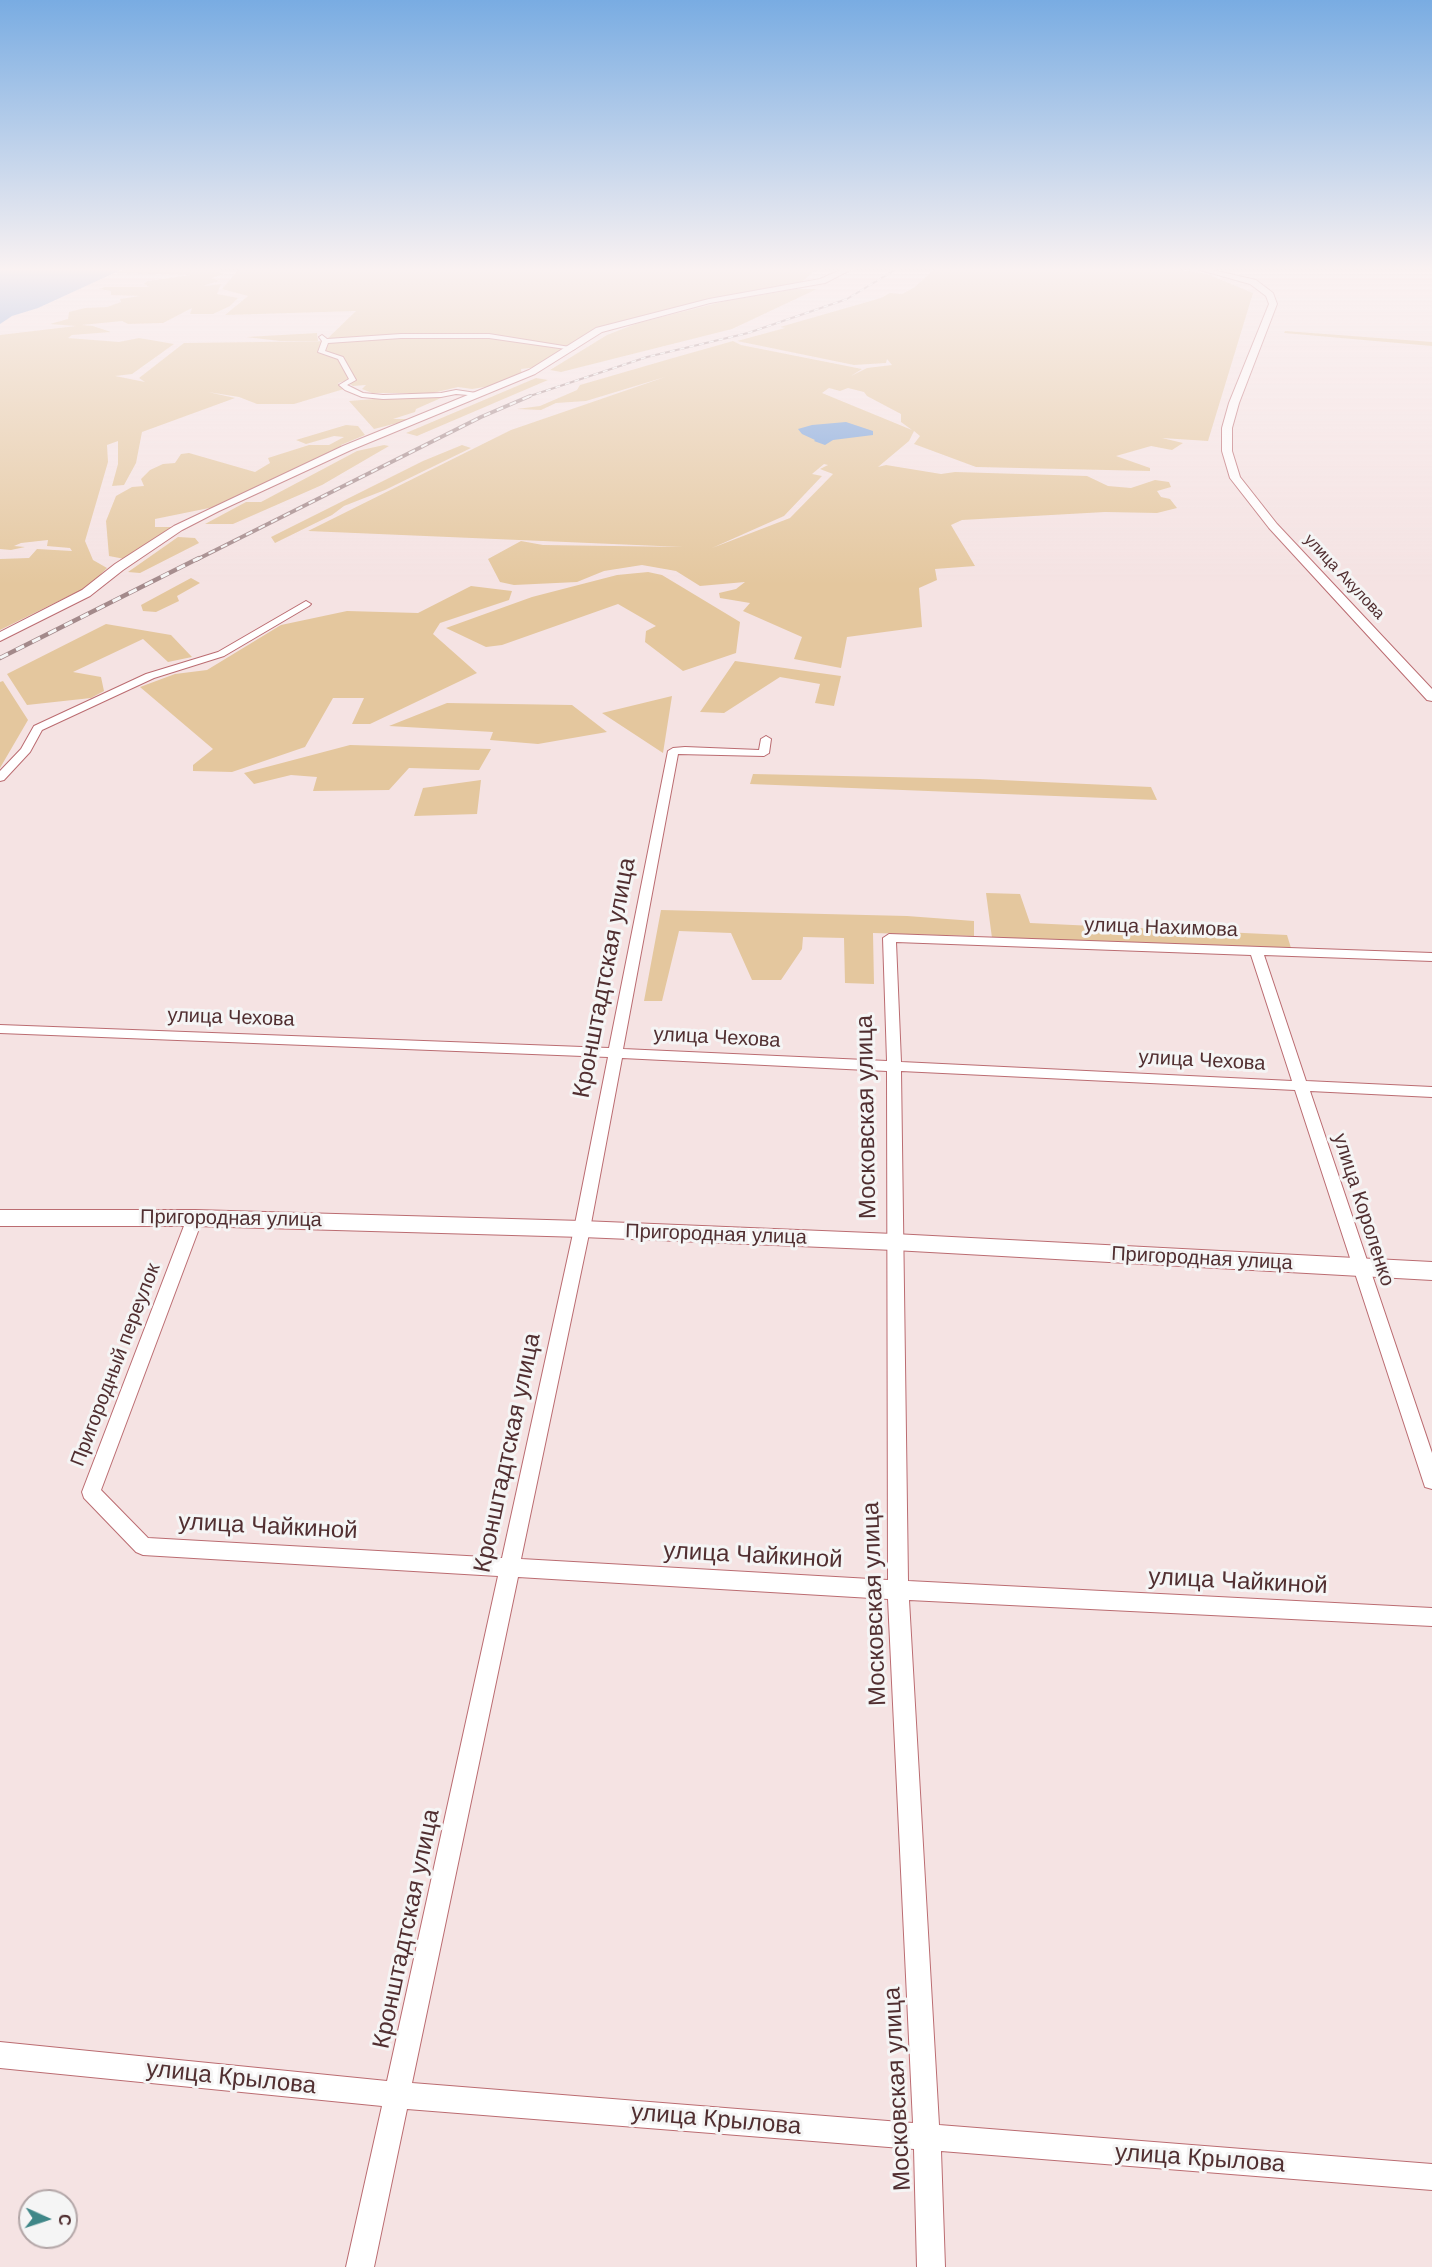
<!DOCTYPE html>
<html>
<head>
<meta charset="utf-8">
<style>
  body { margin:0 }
  #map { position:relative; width:1432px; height:2267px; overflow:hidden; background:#f5e3e3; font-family:Helvetica,sans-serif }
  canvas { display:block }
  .north { position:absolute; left:18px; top:2189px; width:60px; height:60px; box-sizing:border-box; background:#f5f5f5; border:2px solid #b3a6a7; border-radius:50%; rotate:93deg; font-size:16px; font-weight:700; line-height:24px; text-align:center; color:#512f31 }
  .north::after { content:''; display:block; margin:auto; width:21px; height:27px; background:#3f8788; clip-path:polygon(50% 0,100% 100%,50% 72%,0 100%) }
</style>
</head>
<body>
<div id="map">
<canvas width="1432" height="2267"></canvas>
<div class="north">С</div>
</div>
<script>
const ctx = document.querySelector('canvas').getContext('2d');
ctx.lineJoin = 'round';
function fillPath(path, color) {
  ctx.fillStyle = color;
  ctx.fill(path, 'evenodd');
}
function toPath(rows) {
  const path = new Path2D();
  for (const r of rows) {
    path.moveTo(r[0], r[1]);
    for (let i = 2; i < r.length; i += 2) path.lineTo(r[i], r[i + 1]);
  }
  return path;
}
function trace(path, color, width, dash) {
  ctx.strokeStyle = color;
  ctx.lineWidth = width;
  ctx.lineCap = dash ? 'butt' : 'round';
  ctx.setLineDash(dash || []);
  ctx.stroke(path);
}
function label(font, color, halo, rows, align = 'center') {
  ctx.font = font + ' Helvetica,sans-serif';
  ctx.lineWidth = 6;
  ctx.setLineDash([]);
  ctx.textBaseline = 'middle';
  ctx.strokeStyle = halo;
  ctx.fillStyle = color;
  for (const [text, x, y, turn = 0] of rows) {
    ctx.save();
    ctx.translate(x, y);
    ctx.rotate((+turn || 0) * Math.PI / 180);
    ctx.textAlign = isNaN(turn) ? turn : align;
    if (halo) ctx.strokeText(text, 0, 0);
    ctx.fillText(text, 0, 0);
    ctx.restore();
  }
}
fillPath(toPath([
  [127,268,218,268,215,269,220,270,219,273,224,274,211,278,220,281,208,284,204,286,221,284,217,294,238,298,230,306,213,314,190,314,192,308,163,323,128,324,122,321,82,325,93,326,111,332,72,335,68,338,119,342,139,338,174,344,132,374,115,376,145,382,139,378,184,343,338,341,327,339,356,311,225,315,248,296,222,289,240,268,826,268,813,272,801,283,693,303,593,329,593,335,572,347,493,337,567,349,538,367,521,369,522,376,491,386,472,389,458,387,433,393,372,393,362,389,366,385,353,386,345,381,338,383,344,389,294,404,257,404,239,397,208,392,235,398,142,432,136,463,124,485,112,486,118,464,118,441,107,445,108,462,85,541,93,560,107,568,89,586,0,630,0,559,29,558,37,549,72,551,70,548,47,546,48,540,21,543,14,546,25,547,11,550,0,549,0,335,76,326,50,324,68,319,69,312,85,308,107,307,121,302,120,299,140,296,111,295,111,291,99,289,105,287,149,287,144,284,147,281,191,275,116,273],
  [936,268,1169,268,1207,274,1253,293,1208,441,1162,438,1183,443,1172,450,1151,446,1116,456,1150,468,1150,471,976,467,914,444,920,436,914,431,909,441,878,467,886,465,941,474,955,472,1087,476,1108,486,1131,488,1155,480,1169,482,1171,487,1157,491,1161,497,1170,499,1177,508,1157,513,1105,512,962,520,951,525,975,566,935,569,937,580,919,588,922,627,847,637,841,668,794,659,802,637,743,611,750,603,720,598,719,593,736,589,745,582,700,586,676,571,642,565,604,571,577,582,514,585,500,582,488,559,521,541,543,545,683,547,308,531,511,430,665,377,586,401,556,403,541,410,517,409,540,406,577,390,580,385,673,358,733,341,741,345,862,369,851,376,867,368,892,365,887,359,886,363,854,365,737,341,785,328,780,327,881,298,890,293,902,294,915,287],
  [829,388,840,391,848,388,864,392,867,396,901,414,901,422,912,430,822,393],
  [824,464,828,465,820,469,833,474,790,518,712,548,784,516,822,476,812,474],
  [796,289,817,289,732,329,561,372,550,370,607,335,638,323,725,301],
  [1285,331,1432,342,1432,346,1284,333],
  [317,333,318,341,280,341,246,337],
  [536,378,548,380,417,436,406,433],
  [424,395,438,395,441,398,416,409,415,412,393,419,413,419,374,429,349,401],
  [346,425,358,426,365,435,341,445,341,450,219,506,155,519,155,527,175,527,130,560,109,556,106,521,116,496,132,487,144,486,141,479,150,470,163,464,175,463,181,454,189,453,255,472,270,463,268,458,309,445,329,445,344,437,334,436,306,444,296,440],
  [384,445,389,446,322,485,233,524,205,524,246,502,261,502,357,451],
  [462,445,471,448,385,490,344,506,332,515,275,543,271,537,423,461],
  [178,537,195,538,199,543,140,573,128,572],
  [648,572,662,575,740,622,736,653,683,671,645,642,646,631,656,626,618,604,502,645,486,647,446,628,532,597,617,575],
  [191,578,200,583,177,596,179,601,156,612,143,611,141,605],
  [471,586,512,591,509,600,440,623,433,634,477,673,370,724,352,724,364,698,333,698,305,747,232,772,193,771,193,765,213,749,140,687,175,674,207,670,281,625,347,611,418,613],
  [106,624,171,635,192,657,168,662,143,639,73,672,101,677,104,691,91,698,27,705,7,674],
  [735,661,841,676,834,706,815,703,820,684,780,677,724,713,700,712],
  [3,681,28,720,0,768,0,682],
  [672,696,663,753,602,713],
  [447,703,572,705,607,732,538,744,490,740,493,732,389,726],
  [350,745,491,749,479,770,409,768,389,790,313,791,317,777,291,775,254,784,244,773],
  [753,774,979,779,1151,787,1157,800,750,784],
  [481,780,477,814,414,816,423,788],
  [986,893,1020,894,1030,923,1287,935,1291,948,992,938],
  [661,910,907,916,974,921,974,936,873,933,874,984,845,983,844,938,803,937,802,949,781,980,752,980,731,933,679,931,662,1001,644,1001]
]), '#e4c79e');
fillPath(toPath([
  [0,268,125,268,38,308,12,316,0,324],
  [846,422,873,431,873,435,833,440,825,445,814,441,815,440,802,434,798,429,812,425]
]), '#739fda');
const street = toPath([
  [401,334,489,334,576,348,573,350,489,338,401,338,328,343,325,351,343,357,356,380,347,385,363,393,383,395,441,393,456,390,483,394,480,396,456,394,441,397,383,399,362,397,345,390,339,385,349,379,338,359,318,352,322,341,319,337,322,335,327,339,401,334],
  [306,601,311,604,309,606,224,656,154,678,42,730,30,752,4,780,0,781,0,771,21,749,34,726,146,674,218,652,306,601],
  [766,736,771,739,769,753,764,756,678,754,623,1049,887,1061,883,938,889,934,1432,953,1432,961,1264,955,1306,1081,1432,1087,1432,1097,1310,1091,1432,1453,1432,1489,1425,1487,1423,1481,1295,1090,901,1071,908,1581,1432,1608,1432,1626,909,1600,939,2125,1432,2164,1432,2190,941,2151,945,2267,917,2267,914,2149,407,2109,374,2267,346,2267,382,2106,0,2068,0,2042,387,2081,498,1576,143,1555,136,1552,84,1498,82,1492,187,1218,189,1214,195,1212,201,1214,203,1218,101,1490,148,1538,502,1558,574,1229,608,1057,0,1033,0,1025,609,1048,668,751,673,748,685,747,759,750,761,739,766,736],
  [896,942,1251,955,1292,1081,901,1062,896,942],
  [622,1058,887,1071,888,1580,521,1559,590,1229,622,1058],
  [518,1577,888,1599,913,2123,412,2083,518,1577]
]);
const secondary = toPath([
  [845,268,854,268,825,283,710,303,602,332,535,374,351,450,219,511,182,530,123,570,90,596,0,641,0,632,82,590,115,564,174,526,343,446,529,370,596,328,709,299,820,279,845,268],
  [1193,268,1204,268,1256,280,1273,293,1277,304,1239,403,1232,428,1232,451,1240,477,1277,524,1432,689,1432,701,1427,700,1269,528,1230,478,1222,451,1222,428,1229,403,1269,304,1266,296,1250,284,1193,268],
  [0,1210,195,1210,582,1221,894,1234,1432,1262,1432,1280,894,1250,582,1237,195,1226,0,1226,0,1210]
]);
trace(street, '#bb6c71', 2);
trace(secondary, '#bb6c71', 2);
fillPath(street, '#fff');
fillPath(secondary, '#fff');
const railFar2 = toPath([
  [527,397,647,357,748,333,847,299,898,268]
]);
const railFar1 = toPath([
  [196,560,481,417,530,396]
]);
const rail = toPath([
  [0,658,199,558]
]);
trace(railFar2, '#a3898a', 2);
trace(railFar1, '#a3898a', 4);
trace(rail, '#a3898a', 4.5);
trace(railFar2, '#f5f5f5', 1.5, [5]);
trace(railFar1, '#f5f5f5', 2, [7]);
trace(rail, '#f5f5f5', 3, [9]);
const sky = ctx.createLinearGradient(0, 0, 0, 585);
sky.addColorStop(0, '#79ace2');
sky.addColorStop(0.46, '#faf2f2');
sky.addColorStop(1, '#faf2f200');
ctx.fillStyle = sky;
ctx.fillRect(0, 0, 1432, 585);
label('16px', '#512f31', '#f5f5f5', [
  ["улица Акулова",1344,577,47]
]);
label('20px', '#512f31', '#f5f5f5', [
  ["улица Нахимова",1161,928,2],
  ["улица Чехова",231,1018,2],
  ["улица Чехова",717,1038,3],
  ["улица Чехова",1202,1061,3],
  ["улица Короленко",1363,1210,72],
  ["Пригородная улица",231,1219,1],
  ["Пригородная улица",716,1235,2],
  ["Пригородная улица",1202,1259,3],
  ["Пригородный переулок",116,1365,-69]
]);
label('24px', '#512f31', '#f5f5f5', [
  ["Кронштадтская улица",605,978,-79],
  ["Московская улица",867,1117,-91],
  ["Кронштадтская улица",508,1453,-78],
  ["улица Чайкиной",268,1527,3],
  ["улица Чайкиной",753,1556,3],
  ["улица Чайкиной",1238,1582,3],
  ["Московская улица",875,1604,-92],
  ["Кронштадтская улица",407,1929,-78],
  ["улица Крылова",231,2078,6],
  ["Московская улица",898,2089,-93],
  ["улица Крылова",716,2120,5],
  ["улица Крылова",1200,2159,4]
]);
</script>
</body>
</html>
